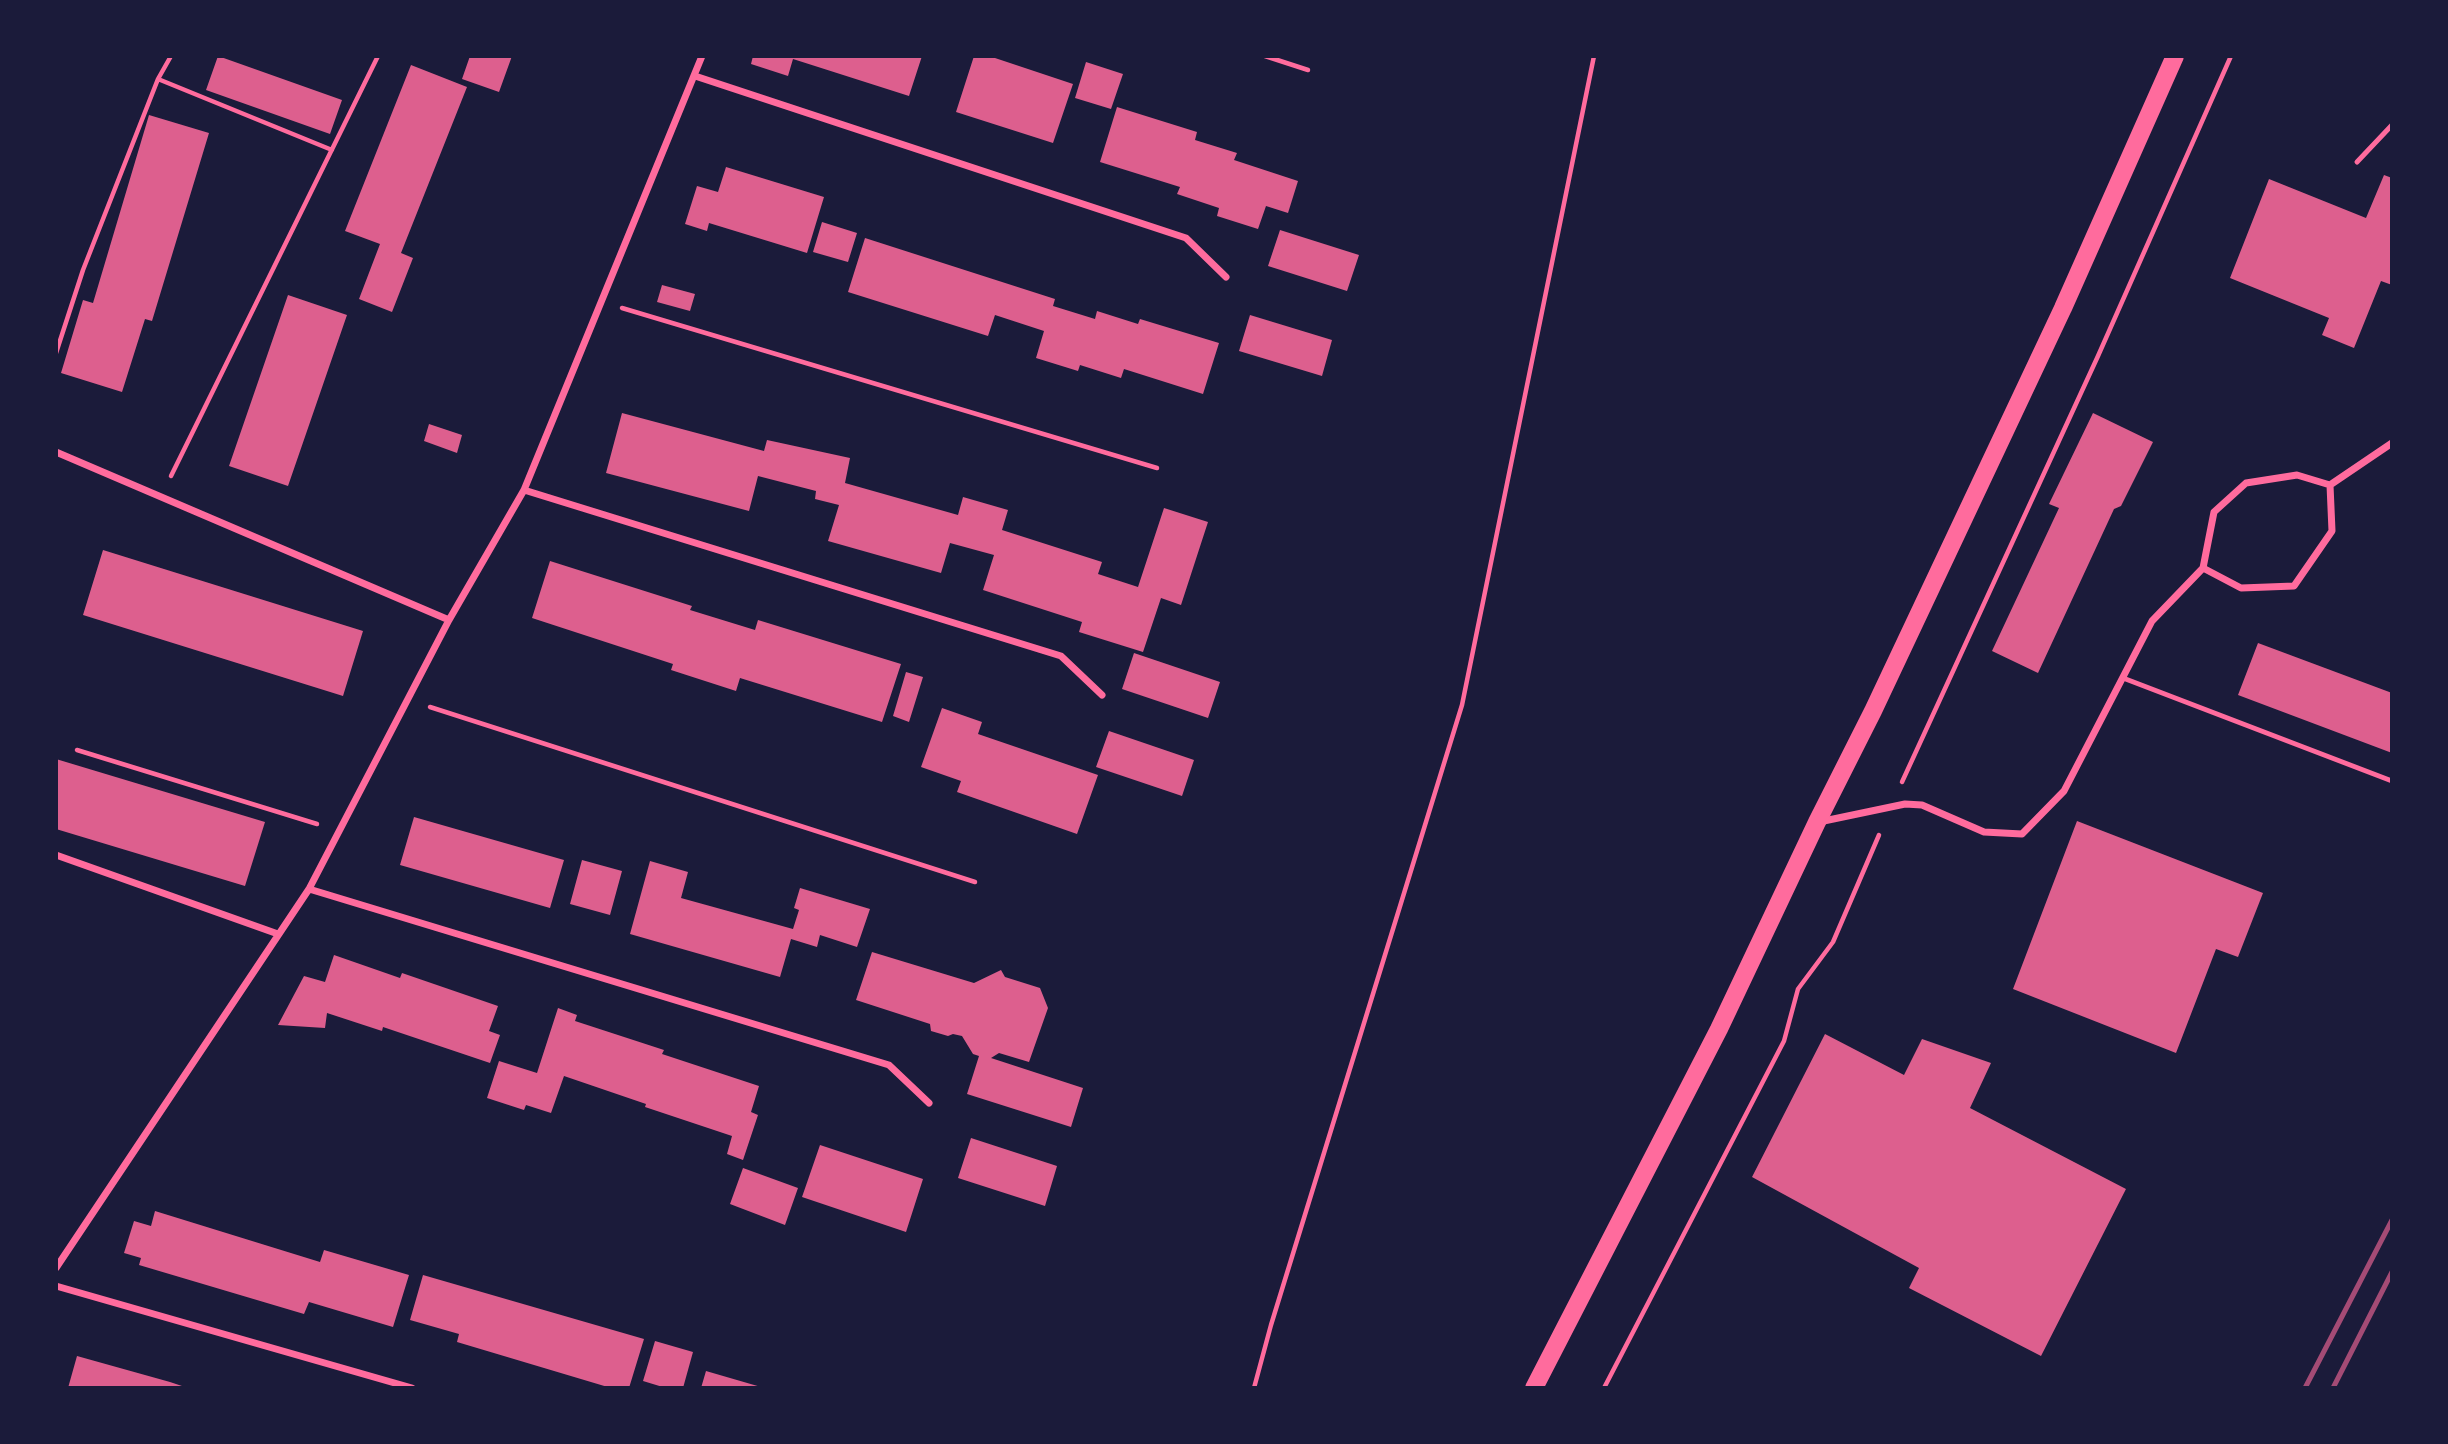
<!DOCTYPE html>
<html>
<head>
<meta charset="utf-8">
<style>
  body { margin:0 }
  #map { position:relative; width:2448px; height:1444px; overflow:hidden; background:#1b1b3a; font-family:Overpass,sans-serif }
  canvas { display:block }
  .frame { position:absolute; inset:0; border:58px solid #1b1b3a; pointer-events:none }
</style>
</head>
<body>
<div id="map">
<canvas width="2448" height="1444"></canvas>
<div class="frame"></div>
</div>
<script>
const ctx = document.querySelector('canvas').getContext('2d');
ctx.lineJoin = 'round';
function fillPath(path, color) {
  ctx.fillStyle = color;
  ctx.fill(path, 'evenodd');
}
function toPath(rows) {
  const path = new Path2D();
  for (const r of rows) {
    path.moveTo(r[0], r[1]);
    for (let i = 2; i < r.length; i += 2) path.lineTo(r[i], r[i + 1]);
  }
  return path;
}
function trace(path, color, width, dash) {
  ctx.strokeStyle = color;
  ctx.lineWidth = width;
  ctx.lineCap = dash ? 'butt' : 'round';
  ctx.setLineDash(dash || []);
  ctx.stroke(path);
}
fillPath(toPath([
  [218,56,342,100,330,134,206,90],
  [470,56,512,56,499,92,462,79],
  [753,56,922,56,909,96,793,59,788,76,751,64],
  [974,56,989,56,1073,84,1053,143,956,112],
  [1086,62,1123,74,1111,109,1075,98],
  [411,65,467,87,401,253,413,258,392,312,359,299,380,244,345,231],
  [1117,107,1197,132,1195,140,1237,153,1234,160,1298,181,1288,213,1266,206,1258,229,1217,216,1219,208,1177,194,1180,187,1100,162],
  [149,115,209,133,152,321,145,319,122,392,61,373,83,300,93,303],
  [726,167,824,197,807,253,709,223,707,231,685,224,697,186,718,192],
  [2384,175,2392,178,2392,285,2381,281,2354,348,2322,335,2329,318,2230,278,2269,179,2366,218],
  [822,222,857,233,848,262,813,252],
  [1280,230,1359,255,1347,291,1268,266],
  [865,238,1055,299,1053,306,1095,319,1097,311,1138,324,1140,319,1219,343,1203,394,1124,369,1121,378,1080,365,1078,371,1036,358,1044,331,995,315,988,336,848,292],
  [662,285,695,294,690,311,657,302],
  [288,295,347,315,288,486,229,466],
  [1250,315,1332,340,1322,376,1239,351],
  [622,413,764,451,767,440,850,458,845,483,958,515,963,497,1008,510,1002,530,1102,562,1098,574,1138,587,1164,508,1208,522,1181,605,1161,598,1143,652,1079,632,1082,622,983,590,994,555,950,543,941,573,828,541,839,505,815,499,816,491,758,476,749,511,606,473],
  [2093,413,2153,442,2121,506,2114,509,2038,673,1992,651,2059,508,2049,504],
  [429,424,462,435,457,453,424,441],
  [103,550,363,631,343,696,83,615],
  [550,561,692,606,690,610,755,630,758,620,901,664,882,722,740,678,736,691,671,670,673,664,532,618],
  [2258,643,2392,693,2392,753,2238,695],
  [1134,653,1220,682,1208,718,1122,689],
  [906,672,923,677,909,722,893,716],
  [942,708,982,722,978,734,1098,775,1077,834,957,792,961,781,921,767],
  [1109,731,1194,760,1182,796,1096,767],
  [56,759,265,822,245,886,56,829],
  [414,817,564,860,550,908,400,865],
  [2077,821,2263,893,2238,957,2216,949,2176,1053,2013,989],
  [582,860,622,871,610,915,570,904],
  [650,861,688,872,681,898,793,929,799,910,794,908,800,888,870,909,857,947,820,935,817,947,791,939,780,977,630,934],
  [872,952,974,983,1001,970,1005,977,1040,988,1048,1008,1029,1062,999,1053,991,1058,1083,1088,1071,1127,967,1094,979,1056,973,1054,962,1036,953,1034,948,1036,931,1031,930,1024,856,1000],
  [334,955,400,978,402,973,498,1006,489,1031,500,1035,490,1063,383,1027,382,1031,327,1013,325,1028,278,1025,304,976,325,982],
  [558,1008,577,1015,575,1021,664,1050,662,1054,759,1086,751,1112,758,1115,743,1160,727,1154,732,1136,645,1107,646,1104,564,1076,551,1113,526,1105,524,1110,487,1098,499,1061,537,1073],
  [1825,1034,1904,1075,1922,1039,1991,1063,1970,1108,2126,1189,2041,1356,1909,1288,1919,1268,1752,1177],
  [971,1138,1057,1166,1045,1206,958,1178],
  [820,1145,923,1179,906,1232,802,1197],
  [743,1168,798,1188,785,1225,730,1204],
  [155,1211,320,1262,324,1250,409,1275,393,1327,309,1302,304,1314,139,1265,141,1258,124,1253,134,1221,151,1226],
  [423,1275,644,1339,629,1388,611,1388,457,1342,459,1334,410,1320],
  [655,1341,693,1352,683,1388,666,1388,643,1381],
  [77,1356,170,1382,188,1388,68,1388],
  [706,1371,761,1387,761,1388,701,1388]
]), '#dd5f8e');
trace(toPath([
  [171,56,158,79,332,150],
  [1265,56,1308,70],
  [622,308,1157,468],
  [56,353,83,270,158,79],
  [171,476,378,56],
  [430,707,975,882],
  [77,750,317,824],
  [1902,782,2098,356,2231,56],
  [1254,1388,1271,1325,1462,705,1594,56],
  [1604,1388,1784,1041,1798,989,1833,942,1879,835]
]), '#ff6b9d', 4.5);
trace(toPath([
  [2357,162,2392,125],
  [2123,678,2392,781]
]), '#ff6b9d', 5);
trace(toPath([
  [695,76,1186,238,1226,277],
  [56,452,449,620],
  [524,490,1061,656,1102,695],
  [2203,568,2214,512,2246,483,2297,475,2330,485,2392,443],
  [1819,822,1905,804,1922,805,1984,832,2022,834,2064,791,2152,621,2203,568,2241,588,2294,586,2332,531,2330,485],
  [56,855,278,934],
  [309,889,889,1065,929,1103],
  [56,1268,309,889,449,620,524,490,702,56],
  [56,1286,412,1388]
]), '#ff6b9d', 7);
trace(toPath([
  [1534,1388,1719,1029,1817,822,1873,711,2063,308,2175,56]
]), '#ff6b9d', 18);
trace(toPath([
  [2305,1388,2392,1220],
  [2333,1388,2392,1272]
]), '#a44b75', 5);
</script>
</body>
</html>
